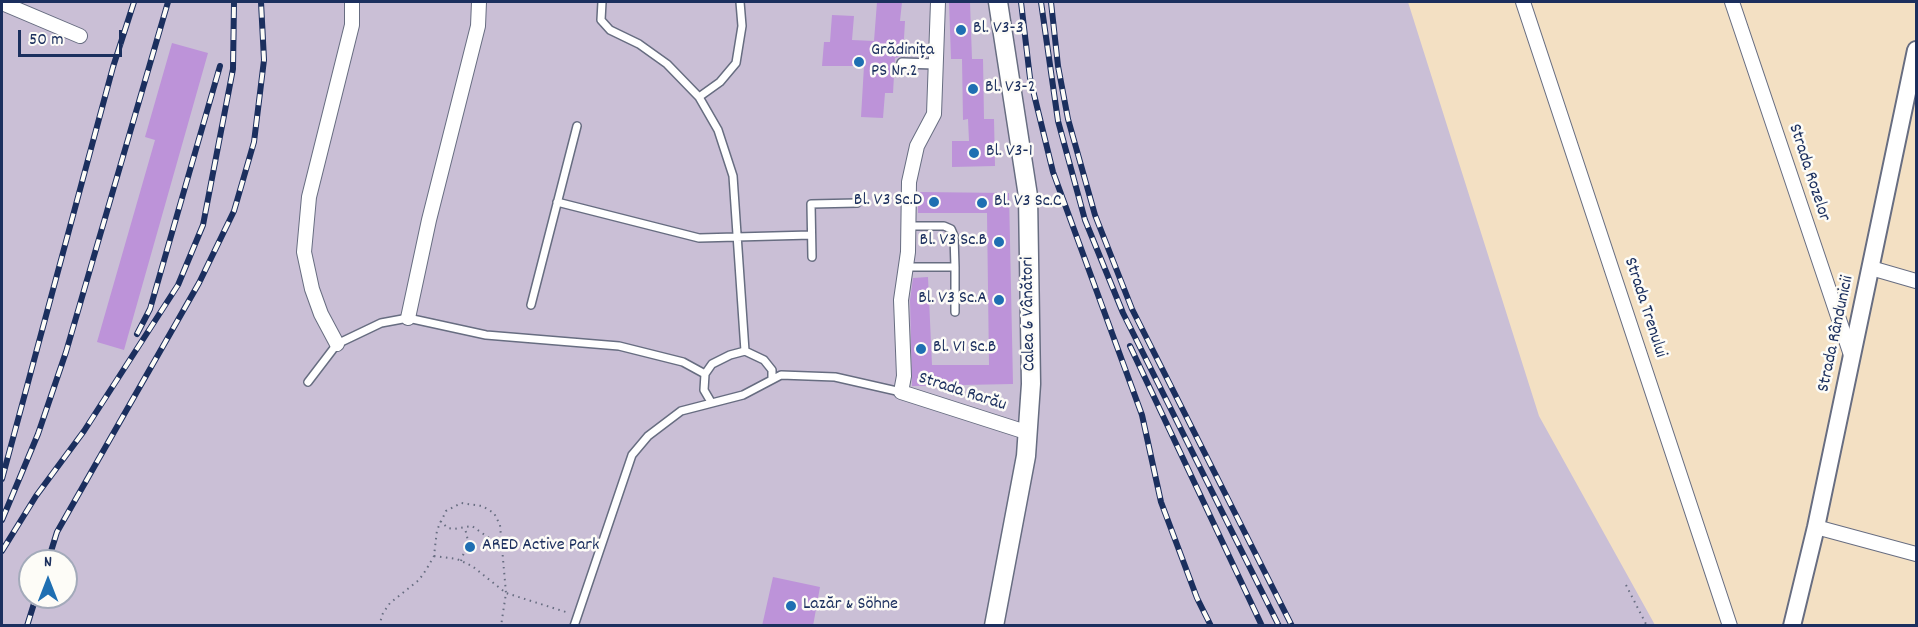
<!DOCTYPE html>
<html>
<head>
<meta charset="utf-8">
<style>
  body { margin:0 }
  #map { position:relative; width:1918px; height:627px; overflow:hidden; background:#f3e0c3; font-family:Dekko,sans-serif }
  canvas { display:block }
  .frame { position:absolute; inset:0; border:3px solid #1b2f5e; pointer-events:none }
  .north { position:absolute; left:18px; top:549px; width:60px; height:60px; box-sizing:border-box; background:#fdfcf7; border:2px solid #a3aaba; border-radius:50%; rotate:0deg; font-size:16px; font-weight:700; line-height:24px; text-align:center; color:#1b2f5e }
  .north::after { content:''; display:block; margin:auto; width:21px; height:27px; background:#1f6fb2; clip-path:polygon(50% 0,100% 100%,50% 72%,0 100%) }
  .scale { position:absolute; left:18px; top:30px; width:104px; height:27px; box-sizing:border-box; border:3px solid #1b2f5e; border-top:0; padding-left:8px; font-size:18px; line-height:21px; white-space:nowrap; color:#1b2f5e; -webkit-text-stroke:4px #fdfcf7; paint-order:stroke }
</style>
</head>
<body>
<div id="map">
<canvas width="1918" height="627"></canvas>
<div class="frame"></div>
<div class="north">N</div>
<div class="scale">50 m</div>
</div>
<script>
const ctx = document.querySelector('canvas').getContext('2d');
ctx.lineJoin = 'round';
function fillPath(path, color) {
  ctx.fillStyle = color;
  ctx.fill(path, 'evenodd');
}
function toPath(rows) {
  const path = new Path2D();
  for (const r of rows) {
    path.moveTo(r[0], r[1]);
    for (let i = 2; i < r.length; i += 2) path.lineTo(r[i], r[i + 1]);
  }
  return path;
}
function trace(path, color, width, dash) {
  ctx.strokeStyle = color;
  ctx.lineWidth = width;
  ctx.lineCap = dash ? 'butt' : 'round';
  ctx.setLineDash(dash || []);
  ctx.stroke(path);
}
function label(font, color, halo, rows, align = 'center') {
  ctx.font = font + ' Dekko,sans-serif';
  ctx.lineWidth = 5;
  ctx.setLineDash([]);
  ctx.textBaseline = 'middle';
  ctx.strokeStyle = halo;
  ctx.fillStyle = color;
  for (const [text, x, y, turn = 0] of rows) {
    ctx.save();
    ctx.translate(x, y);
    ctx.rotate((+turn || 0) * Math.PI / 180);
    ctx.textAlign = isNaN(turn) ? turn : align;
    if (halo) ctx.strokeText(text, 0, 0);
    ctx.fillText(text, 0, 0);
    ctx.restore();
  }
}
fillPath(toPath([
  [2,2,1408,2,1539,416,1655,625,2,625],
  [30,561,66,561,66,597,30,597]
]), '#cabfd6');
fillPath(toPath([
  [877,2,902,2,900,21,905,21,903,56,895,58,893,93,885,93,883,118,861,117,864,66,822,66,824,42,830,42,832,15,854,16,852,40,874,41],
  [949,2,970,2,972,59,983,59,984,119,994,119,995,166,952,167,952,141,969,141,968,119,963,120,962,59,951,59],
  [172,43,208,53,124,350,97,342,155,140,145,137],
  [918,192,1009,193,1013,384,912,386,910,300,913,278,928,277,932,365,989,365,987,213,918,213],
  [773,577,820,587,813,626,762,626]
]), '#bd93d9');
const service = toPath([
  [602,2,601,20,610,30,639,44,667,64,699,97,718,130,733,176,745,351],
  [699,97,720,82,736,63,742,26,740,2],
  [557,202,699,238,811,235],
  [909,226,944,226,951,229,954,236,955,267],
  [812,257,811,204,857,203],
  [905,267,955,267,955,312],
  [531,305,577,126],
  [308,382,337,344,381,323,408,318,486,335,619,346,683,362,705,374],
  [711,402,704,390,705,374,712,364,730,355,745,351,764,360,772,370,772,379],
  [574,626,632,455,648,436,681,411,743,395,781,375,835,377,901,392]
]);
const pedestrian = toPath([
  [902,63,935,64]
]);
const minor = toPath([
  [938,2,934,114,917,146,909,182,908,252,901,300,904,376,901,392,1029,433],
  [1523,2,1730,626],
  [1732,2,1851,355],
  [2,3,80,36],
  [1871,268,1916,281],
  [408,318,429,220,478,26,479,2],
  [337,344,321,314,312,289,304,252,309,197,352,25,352,2],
  [1816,527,1916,554]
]);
const tertiary = toPath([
  [1792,626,1816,527,1916,50]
]);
const secondary = toPath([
  [994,626,1026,456,1031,384,1028,196,998,2]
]);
trace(service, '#676d81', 10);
trace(pedestrian, '#676d81', 12);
trace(minor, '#676d81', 16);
trace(tertiary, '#676d81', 20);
trace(secondary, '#676d81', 21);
trace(toPath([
  [440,521,448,528,454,529,472,526,492,540,502,541],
  [434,556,457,559,472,566,506,593,569,613],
  [461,561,468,541,465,528],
  [1626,585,1647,626],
  [379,626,383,613,390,603,419,580,426,570,434,556,437,530,446,511,461,503,482,506,494,513,500,525,506,593,501,626]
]), '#676d81', 2, [1.5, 4.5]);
trace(service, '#fff', 7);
trace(pedestrian, '#fff', 9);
trace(minor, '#fff', 14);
trace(tertiary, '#fff', 16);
trace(secondary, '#fff', 18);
const rail = toPath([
  [1021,2,1030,78,1053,172,1142,415,1161,502,1197,598,1211,626],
  [1041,2,1058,121,1085,220,1123,313,1279,626],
  [1051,2,1058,66,1068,119,1095,215,1132,309,1292,626],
  [137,334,150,309,220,66],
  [1130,346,1262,626],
  [2,479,113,67,134,2],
  [2,520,38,434,66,352,168,2],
  [2,551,36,496,84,431,178,285,203,225,233,69,234,2],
  [48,561,57,532,199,283,234,211,254,142,264,60,261,2],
  [27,626,36,597]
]);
trace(rail, '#1b2f5e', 6);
trace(rail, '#fdfcf7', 4, [11]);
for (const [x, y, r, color] of [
  [961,30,6,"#1f6fb2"],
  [859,62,6,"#1f6fb2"],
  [973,89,6,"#1f6fb2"],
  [974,153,6,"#1f6fb2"],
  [934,202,6,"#1f6fb2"],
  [982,203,6,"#1f6fb2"],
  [999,242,6,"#1f6fb2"],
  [999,300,6,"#1f6fb2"],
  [921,349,6,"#1f6fb2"],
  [470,547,6,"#1f6fb2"],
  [791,606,6,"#1f6fb2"]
]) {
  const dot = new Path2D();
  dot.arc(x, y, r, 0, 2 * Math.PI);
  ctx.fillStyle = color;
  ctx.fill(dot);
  trace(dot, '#fdfcf7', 2);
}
label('18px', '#1b2f5e', '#fdfcf7', [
  ["Bl. V3-3",973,30],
  ["Grădinița",871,52],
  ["PS Nr.2",871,73],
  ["Bl. V3-2",985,89],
  ["Bl. V3-1",986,153],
  ["Bl. V3 Sc.D",922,202,"right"],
  ["Bl. V3 Sc.C",994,203],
  ["Bl. V3 Sc.B",987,242,"right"],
  ["Bl. V3 Sc.A",987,300,"right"],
  ["Bl. V1 Sc.B",933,349],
  ["ARED Active Park",482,547],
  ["Lazăr & Söhne",803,606]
], 'left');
label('18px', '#1b2f5e', '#fdfcf7', [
  ["Strada Rozelor",1808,173,72],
  ["Strada Trenului",1644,308,72],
  ["Calea 6 Vânători",1030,314,-91],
  ["Strada Rândunicii",1837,334,-78],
  ["Strada Rarău",962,393,18]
]);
</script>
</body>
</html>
